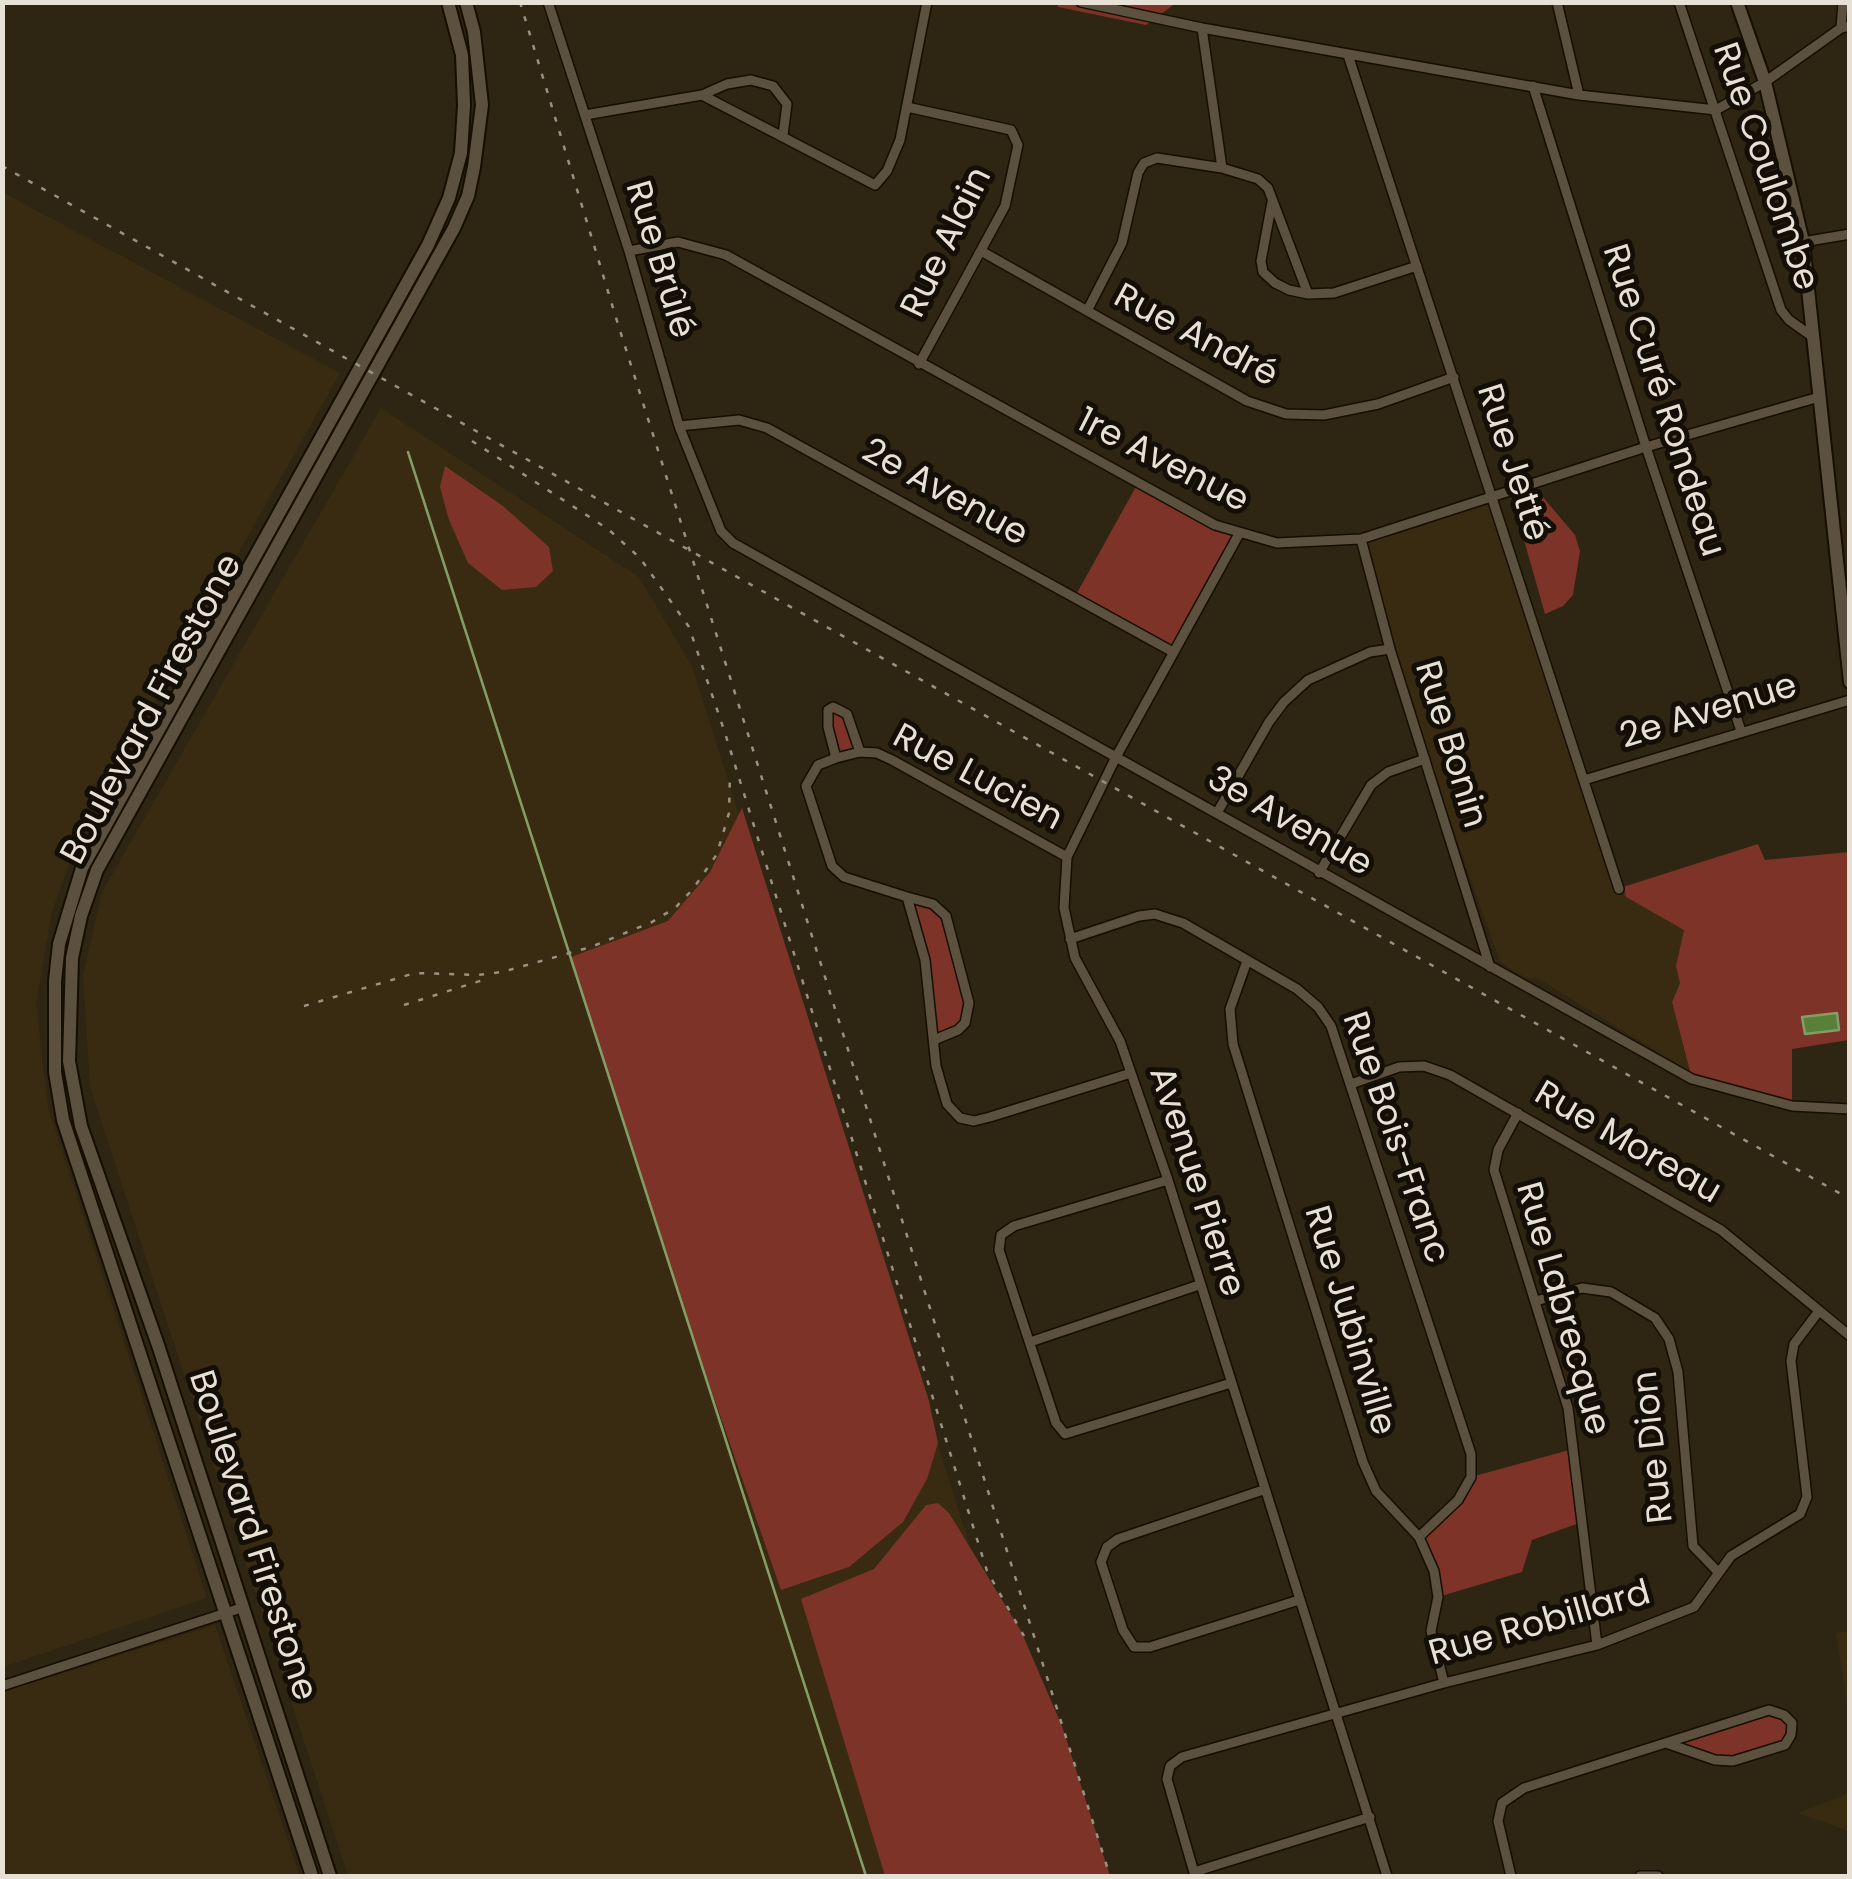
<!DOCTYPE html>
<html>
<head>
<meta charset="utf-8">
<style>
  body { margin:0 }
  #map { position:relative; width:1852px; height:1879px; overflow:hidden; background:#2e2513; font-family:Poppins,sans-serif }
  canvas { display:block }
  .frame { position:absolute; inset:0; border:5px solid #e7e1d5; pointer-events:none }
</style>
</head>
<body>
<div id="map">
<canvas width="1852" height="1879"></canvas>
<div class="frame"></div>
</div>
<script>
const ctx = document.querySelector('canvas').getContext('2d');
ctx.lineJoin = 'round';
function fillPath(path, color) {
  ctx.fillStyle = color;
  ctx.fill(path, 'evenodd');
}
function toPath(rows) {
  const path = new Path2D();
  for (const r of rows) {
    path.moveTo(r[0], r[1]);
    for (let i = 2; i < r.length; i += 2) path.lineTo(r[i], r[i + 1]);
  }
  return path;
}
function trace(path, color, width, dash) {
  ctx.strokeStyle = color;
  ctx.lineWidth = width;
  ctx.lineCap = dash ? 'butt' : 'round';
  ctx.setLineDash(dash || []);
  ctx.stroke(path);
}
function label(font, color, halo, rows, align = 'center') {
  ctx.font = font + ' Poppins,sans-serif';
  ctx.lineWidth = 10;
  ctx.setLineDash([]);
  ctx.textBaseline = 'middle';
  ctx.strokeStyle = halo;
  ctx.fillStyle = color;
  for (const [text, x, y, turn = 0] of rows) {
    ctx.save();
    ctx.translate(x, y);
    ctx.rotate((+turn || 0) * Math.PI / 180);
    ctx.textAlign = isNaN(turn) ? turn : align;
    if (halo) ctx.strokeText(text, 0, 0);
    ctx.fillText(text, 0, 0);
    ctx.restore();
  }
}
fillPath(toPath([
  [2,192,340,373,81,832,52,912,36,1003,48,1107,207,1598,3,1667],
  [381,408,639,577,692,666,1066,1850,980,1876,348,1876,90,1087,83,975,102,892],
  [1493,496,1626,897,1684,929,1677,966,1680,982,1672,1002,1690,1072,1539,979,1526,978,1500,962,1448,815,1442,816,1361,539],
  [215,1625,300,1876,3,1876,3,1692],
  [1849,1631,1850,1631,1849,1716,1836,1633],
  [1849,1793,1849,1834,1849,1831,1798,1813]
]), '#382b12');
fillPath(toPath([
  [1057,3,1176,3,1146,25,1058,7],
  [445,466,503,506,549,547,553,571,536,587,502,590,468,563,449,520,440,487],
  [1138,483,1239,534,1173,652,1072,602],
  [1542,496,1575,535,1580,551,1573,595,1563,606,1545,614,1514,505],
  [841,708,860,752,836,758,828,710],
  [742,808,929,1401,938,1443,927,1479,903,1522,849,1567,781,1590,707,1378,571,957,668,921,710,872],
  [1758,844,1765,860,1849,852,1849,1040,1792,1049,1792,1106,1692,1079,1672,1002,1680,983,1676,966,1684,930,1626,897,1623,887],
  [907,897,941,909,969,1003,965,1023,934,1040],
  [1573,1449,1582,1522,1532,1540,1522,1572,1438,1597,1419,1537,1458,1500,1471,1477],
  [938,1503,949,1513,1021,1631,1062,1726,1110,1876,885,1876,801,1599,874,1569,926,1505],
  [1769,1710,1784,1715,1791,1735,1785,1745,1733,1761,1666,1743]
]), '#7d3327');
const water = toPath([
  [1837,1013,1839,1030,1805,1034,1802,1017,1837,1013]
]);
fillPath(water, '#598038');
trace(water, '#849d67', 2.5);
trace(toPath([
  [408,452,866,1876]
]), '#849d67', 2.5);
const street = toPath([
  [548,2,629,251,679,426,721,531,733,543,1692,1079,1792,1106,1850,1109],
  [1081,2,1202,28,1579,95,1716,110,1765,82,1841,28,1850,26],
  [1557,2,1579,95],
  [1679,2,1781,310,1789,320,1813,337],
  [1202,28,1222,168],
  [1841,28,1843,2],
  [1348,55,1619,889],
  [1533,86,1646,447,1741,731],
  [702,95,727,84,751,80,773,86,787,104,783,135],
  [907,107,1011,130,1018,145,1005,206,919,364],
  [585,115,702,95,875,185,887,171,900,140,927,2],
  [1272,202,1261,261,1263,272,1275,283,1289,290,1308,294,1334,293,1417,266],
  [1803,242,1850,234],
  [629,251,678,242,726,255,1215,525,1277,543,1361,539,1646,447,1819,397],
  [981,251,1247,401,1286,414,1324,415,1378,404,1454,377],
  [1087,311,1122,243,1138,173,1144,163,1157,158,1222,168,1258,179,1268,188,1308,294],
  [679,426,739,420,767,428,1173,652],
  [1239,534,1116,757,1067,857,1064,908,1075,958,1120,1041,1168,1180,1387,1876],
  [1361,539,1390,649,1490,967],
  [860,752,836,758,828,727,828,710,833,707,847,714,860,752,877,753,892,760,1067,857],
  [836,758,818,765,806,786,832,866,844,877,907,897,925,960,936,1066,947,1104,960,1118,974,1121,990,1117,1131,1073],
  [1584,780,1850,700],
  [1217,813,1269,722,1284,702,1308,680,1370,652,1390,649],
  [1319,873,1371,785,1388,772,1425,759],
  [907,897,933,904,946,916,969,1003,965,1023,958,1030,934,1040],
  [1070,939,1139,916,1155,914,1167,918,1183,923,1297,989,1318,1007,1331,1026,1471,1454,1471,1477,1458,1500,1419,1537],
  [1247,961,1230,1009,1233,1044,1363,1462,1376,1491,1419,1537,1434,1571,1438,1597,1431,1631,1444,1683],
  [1351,1084,1399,1067,1424,1066,1450,1075,1721,1230,1850,1336],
  [1518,1113,1498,1150,1494,1170,1568,1408,1597,1645],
  [1168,1180,1014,1226,1001,1235,999,1250,1056,1423,1065,1434,1231,1383],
  [1536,1301,1582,1288,1611,1292,1655,1318,1669,1339,1678,1372,1693,1546,1718,1572],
  [1030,1342,1199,1285],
  [1263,1490,1118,1539,1107,1547,1101,1562,1123,1630,1134,1647,1150,1647,1299,1600],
  [2,1686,241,1608],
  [1194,1872,1370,1817],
  [1195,1876,1167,1779,1170,1766,1182,1757,1444,1683,1597,1645,1694,1607,1731,1556,1800,1514,1807,1497,1791,1361,1794,1344,1819,1311],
  [1511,1876,1498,1821,1502,1803,1524,1788,1769,1710,1784,1715,1792,1723,1791,1735,1785,1745,1733,1761,1715,1760,1666,1743],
  [1640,1876,1658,1876]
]);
const secondary = toPath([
  [1737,2,1765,82,1803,242,1850,682],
  [312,1876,63,1120,55,1072,55,981,59,944,82,868,428,245,449,198,461,153,464,105,462,55,448,2],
  [330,1876,159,1348,81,1126,69,1061,72,958,81,916,97,870,454,228,468,196,474,167,482,105,474,32,466,2]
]);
trace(street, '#160e01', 12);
trace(secondary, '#160e01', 16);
trace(street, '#5c513e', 9);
trace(secondary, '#5c513e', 12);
trace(toPath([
  [520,2,617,321,1110,1876],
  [2,166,1850,1199],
  [472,441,608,529,640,558,689,627,725,733,987,1571,1024,1636],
  [404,1005,483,980],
  [304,1006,415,973,477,975,502,972,591,947,652,922,675,908,693,889,717,854,729,813,730,773]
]), '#999283', 2.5, [5, 10]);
label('35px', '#e7e1d5', '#130f07', [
  ["Rue Coulombe",1764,167,71],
  ["Rue Alain",948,243,-64],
  ["Rue Brûlé",658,260,73],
  ["Rue André",1195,337,28],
  ["Rue Curé Rondeau",1662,401,72],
  ["1re Avenue",1162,462,27],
  ["Rue Jetté",1511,463,72],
  ["2e Avenue",944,494,29],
  ["Boulevard Firestone",153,710,-62],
  ["2e Avenue",1709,713,-17],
  ["Rue Bonin",1449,745,73],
  ["Rue Lucien",977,779,28],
  ["3e Avenue",1289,823,30],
  ["Rue Bois-Franc",1394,1138,71],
  ["Rue Moreau",1627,1144,30],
  ["Avenue Pierre",1195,1182,72],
  ["Rue Labrecque",1561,1309,74],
  ["Rue Jubinville",1348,1321,73],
  ["Rue Dion",1655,1447,-96],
  ["Boulevard Firestone",251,1536,72],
  ["Rue Robillard",1540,1625,-16]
]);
</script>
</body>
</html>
